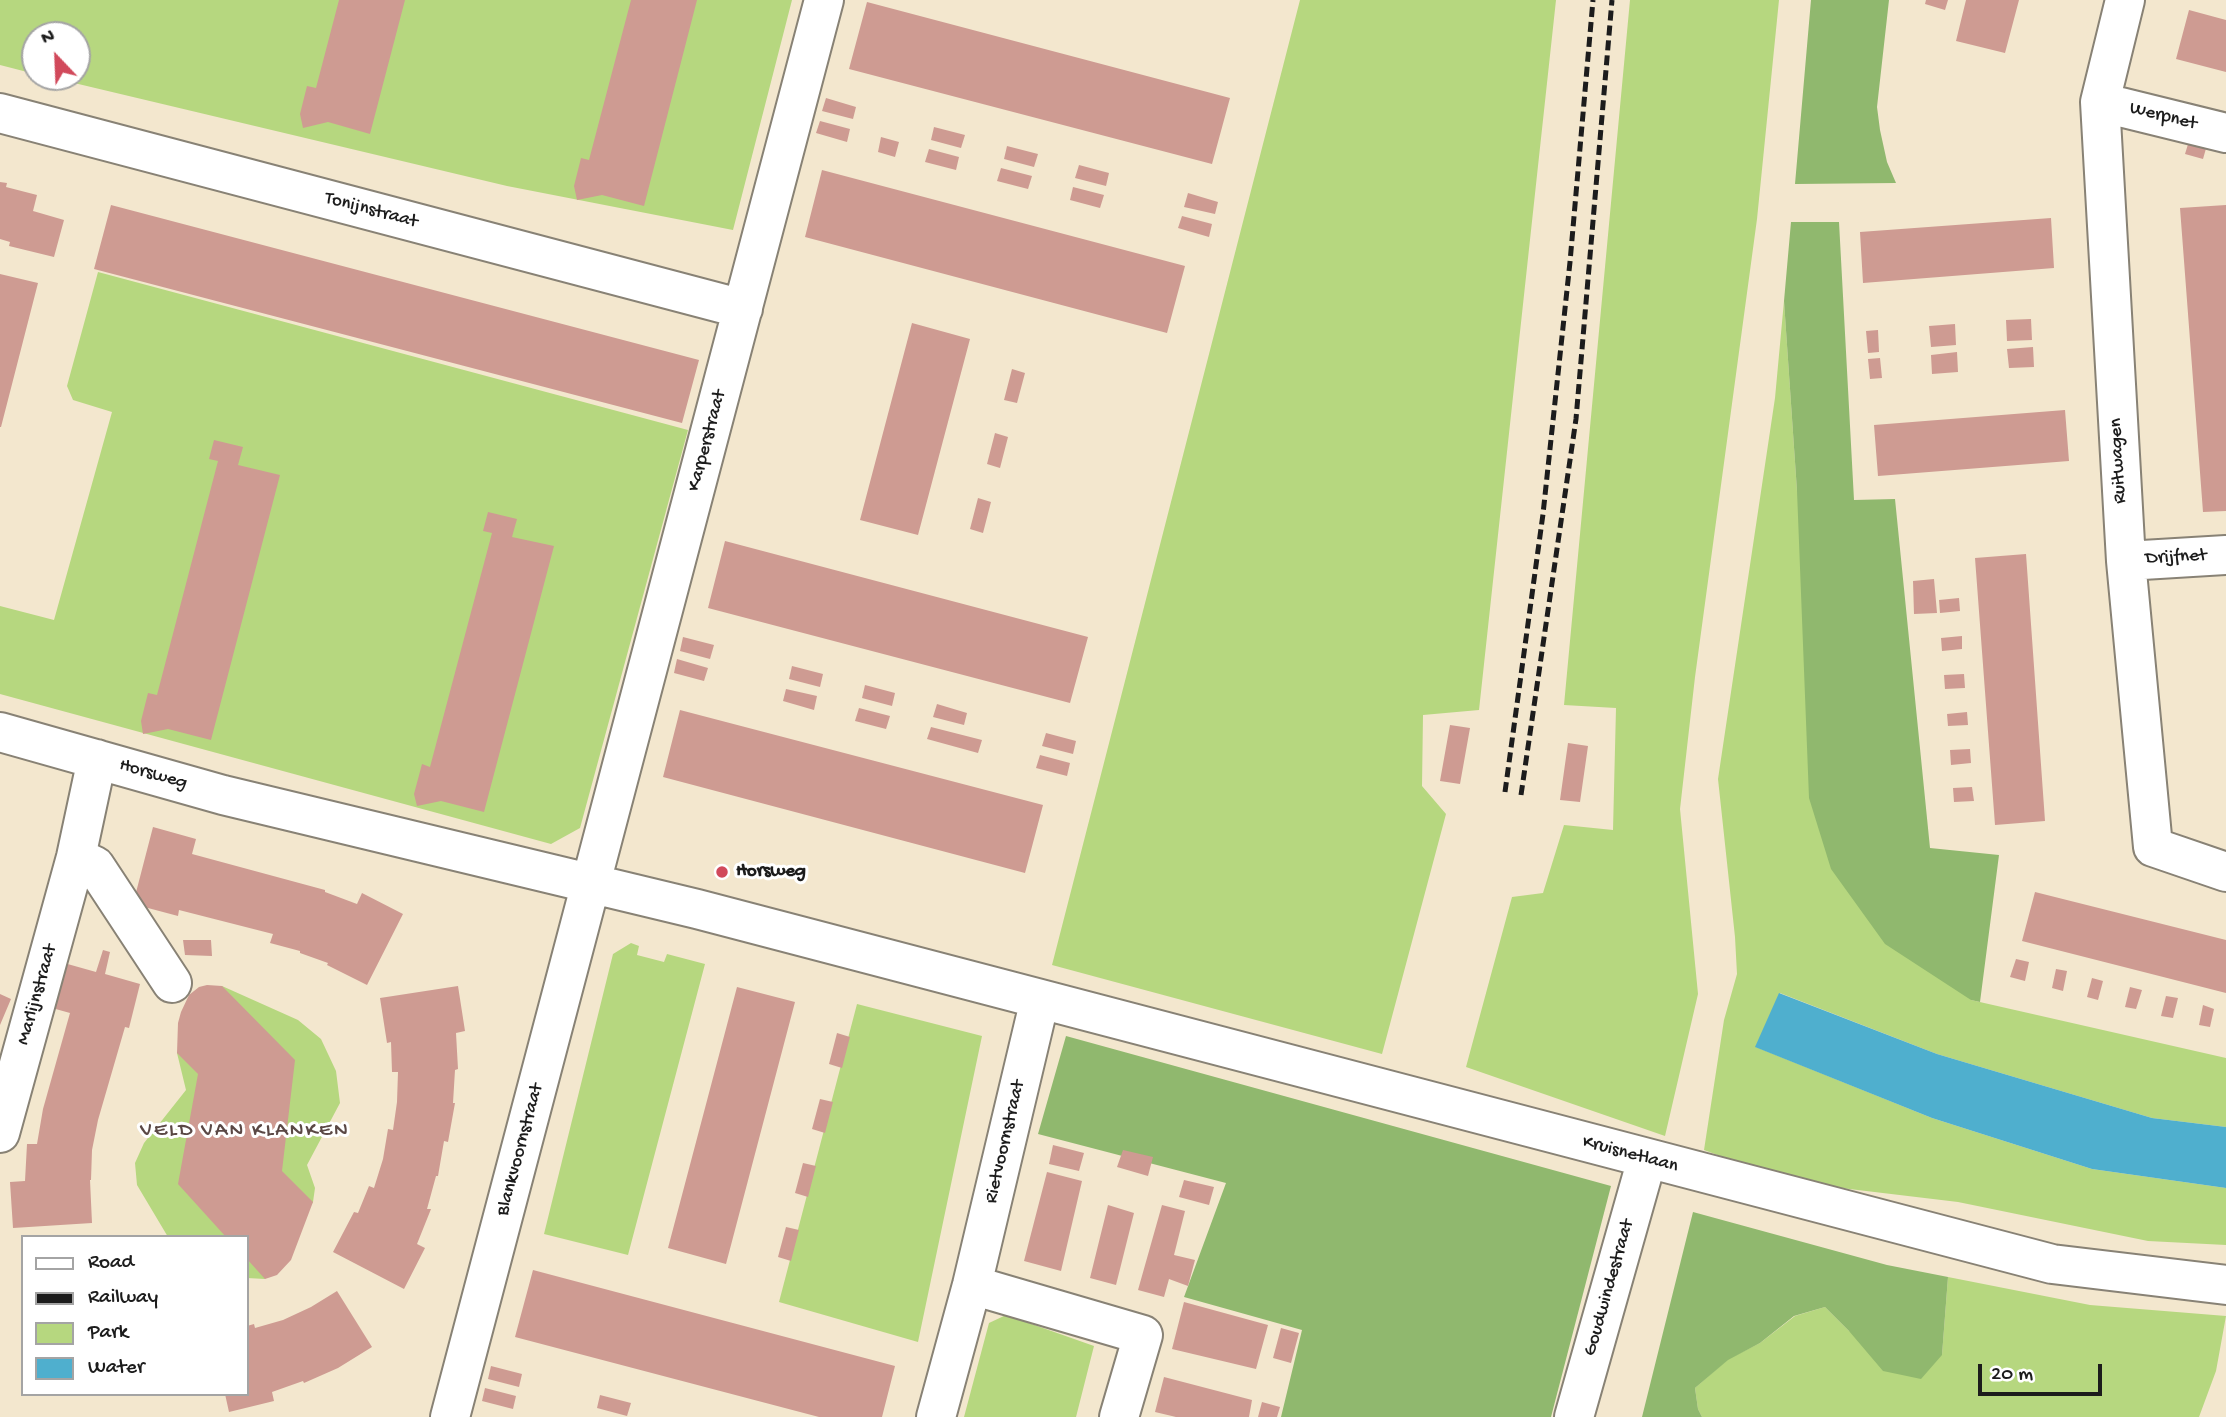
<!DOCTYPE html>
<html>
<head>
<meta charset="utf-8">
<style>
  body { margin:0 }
  #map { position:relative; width:2226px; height:1417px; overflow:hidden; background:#f3e7ce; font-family:"Gochi Hand",sans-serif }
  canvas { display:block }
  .legend { position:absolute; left:21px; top:1235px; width:228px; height:161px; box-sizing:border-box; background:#fff; border:2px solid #a4a4a4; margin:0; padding:9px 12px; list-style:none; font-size:21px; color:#1c1c1c }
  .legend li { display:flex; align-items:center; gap:14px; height:35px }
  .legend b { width:35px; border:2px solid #a4a4a4 }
  .north { position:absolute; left:21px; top:21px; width:70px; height:70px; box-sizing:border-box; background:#fff; border:2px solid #a4a4a4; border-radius:50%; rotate:337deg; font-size:19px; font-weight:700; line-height:28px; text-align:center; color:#1c1c1c }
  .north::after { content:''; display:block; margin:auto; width:24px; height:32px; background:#d1495b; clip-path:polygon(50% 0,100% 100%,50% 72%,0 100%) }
  .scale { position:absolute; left:1978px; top:1364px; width:124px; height:32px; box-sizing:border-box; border:4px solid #1c1c1c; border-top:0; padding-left:9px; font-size:21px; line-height:24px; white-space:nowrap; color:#1c1c1c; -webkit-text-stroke:5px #fff; paint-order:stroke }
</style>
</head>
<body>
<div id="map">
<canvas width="2226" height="1417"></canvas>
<ul class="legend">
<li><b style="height:9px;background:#fff"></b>Road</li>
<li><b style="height:9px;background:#1c1c1c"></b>Railway</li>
<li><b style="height:19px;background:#b6d77f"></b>Park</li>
<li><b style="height:19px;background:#4fafce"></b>Water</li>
</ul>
<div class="north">N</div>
<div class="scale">20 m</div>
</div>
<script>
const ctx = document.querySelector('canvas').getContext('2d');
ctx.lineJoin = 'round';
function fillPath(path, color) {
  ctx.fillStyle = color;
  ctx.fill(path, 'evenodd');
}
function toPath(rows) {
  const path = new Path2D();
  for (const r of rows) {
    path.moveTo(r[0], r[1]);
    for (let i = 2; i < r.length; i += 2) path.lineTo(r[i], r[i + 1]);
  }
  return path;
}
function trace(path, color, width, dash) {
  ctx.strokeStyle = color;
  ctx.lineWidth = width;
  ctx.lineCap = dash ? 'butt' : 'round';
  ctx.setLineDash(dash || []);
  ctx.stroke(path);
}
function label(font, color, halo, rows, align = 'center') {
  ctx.font = font + ' "Gochi Hand",sans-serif';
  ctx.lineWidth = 6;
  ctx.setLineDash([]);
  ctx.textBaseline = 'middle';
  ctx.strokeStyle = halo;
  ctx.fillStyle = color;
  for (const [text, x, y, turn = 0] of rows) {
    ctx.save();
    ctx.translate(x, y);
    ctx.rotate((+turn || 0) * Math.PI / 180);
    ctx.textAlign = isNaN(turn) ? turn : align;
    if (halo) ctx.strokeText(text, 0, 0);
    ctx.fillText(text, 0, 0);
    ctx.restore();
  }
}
fillPath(toPath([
  [0,0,792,0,733,230,507,186,49,77,77,77,77,35,35,35,35,74,0,65],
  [1300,0,1556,0,1479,710,1423,715,1422,786,1446,814,1382,1054,1052,965],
  [1630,0,1779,0,1757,219,1695,677,1680,809,1698,994,1665,1136,1466,1067,1512,897,1543,893,1564,825,1613,830,1616,708,1564,705],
  [98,272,688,430,580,828,551,844,0,694,0,606,54,620,112,412,73,400,67,386],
  [1784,301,1797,491,1971,1000,2226,1058,2226,1127,2152,1118,1937,1054,1780,993,1756,1047,1932,1118,2092,1169,2226,1188,2226,1245,2148,1241,1958,1202,1791,1182,1704,1150,1724,1020,1737,974,1735,937,1718,779,1775,398],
  [631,943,639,946,637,955,664,962,667,954,705,964,628,1255,544,1234,613,954],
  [222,986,298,1020,321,1039,336,1071,340,1103,307,1165,315,1188,313,1202,265,1279,247,1278,247,1237,168,1237,137,1185,135,1163,144,1143,186,1090,177,1053],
  [857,1004,982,1036,918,1342,779,1302],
  [1948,1277,2090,1305,2226,1316,2216,1371,2199,1417,1702,1417,1698,1409,1695,1388,1728,1359,1760,1343,1795,1316,1825,1307,1849,1331,1942,1355],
  [1006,1315,1094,1346,1076,1417,964,1417,989,1323]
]), '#b6d77f');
fillPath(toPath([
  [1811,0,1889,0,1877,107,1880,130,1887,162,1896,183,1795,184],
  [1791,222,1839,222,1854,500,1895,499,1930,848,1999,855,1980,1002,1971,1000,1885,944,1831,869,1809,798,1797,491,1784,301],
  [1066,1036,1611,1186,1551,1417,1281,1417,1302,1330,1184,1297,1226,1183,1038,1134],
  [1693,1212,1887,1265,1948,1277,1942,1355,1921,1379,1883,1371,1849,1331,1825,1307,1794,1316,1760,1343,1728,1360,1695,1388,1698,1409,1702,1417,1642,1417]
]), '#90b86e');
fillPath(toPath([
  [1779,993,1937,1054,2152,1118,2226,1127,2226,1188,2092,1169,1932,1118,1755,1047]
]), '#4fafce');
fillPath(toPath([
  [339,0,405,0,370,134,328,122,303,128,300,114,307,86,316,88],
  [631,0,697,0,644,206,602,195,577,200,574,186,581,158,589,160],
  [1926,0,1948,0,1945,10,1925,4],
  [1966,0,2019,0,2005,53,1956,41],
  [867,2,1230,98,1212,164,849,69],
  [2189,10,2226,20,2226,72,2176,59],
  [826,98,856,107,853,119,822,111],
  [820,121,850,129,847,142,816,133],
  [934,127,965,135,961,148,931,140],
  [881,137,899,142,895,157,878,152],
  [2189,141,2207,145,2203,159,2185,154],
  [1007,146,1038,154,1034,167,1004,159],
  [929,149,959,157,956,170,925,162],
  [1079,165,1109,173,1106,186,1075,178],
  [1001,168,1032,176,1028,189,997,181],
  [822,170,1185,266,1167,333,805,237],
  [0,182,7,183,6,187,37,195,33,211,64,220,54,257,9,246,10,242,0,239],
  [1073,187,1104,195,1100,208,1070,200],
  [1188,193,1218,202,1215,214,1184,207],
  [111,205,699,360,682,423,94,269],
  [2226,205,2226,511,2203,512,2180,208],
  [1182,216,1212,224,1209,237,1178,228],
  [2051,218,2054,268,1863,283,1860,232],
  [0,274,38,283,1,427,0,427],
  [2031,319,2032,340,2007,341,2006,320],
  [912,323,970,339,918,535,860,520],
  [1955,324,1956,345,1931,347,1929,326],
  [1878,330,1879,352,1868,353,1866,331],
  [2033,347,2034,367,2009,368,2007,349],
  [1957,352,1958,372,1932,374,1931,355],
  [1880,358,1882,378,1870,379,1868,359],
  [1012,369,1025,373,1017,403,1004,400],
  [2065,410,2069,461,1878,476,1874,425],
  [995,433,1008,437,1000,468,987,464],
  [214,440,243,447,238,465,280,475,211,740,168,729,143,734,141,721,148,693,157,695,218,461,209,459],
  [978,498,991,502,983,533,970,529],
  [488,512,517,519,512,537,554,546,484,812,441,801,417,806,414,794,422,764,430,767,492,533,483,531],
  [725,541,1088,637,1070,703,708,608],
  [2026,554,2045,821,1995,825,1975,558],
  [1934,579,1937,613,1914,614,1913,581],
  [1959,598,1960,611,1940,613,1939,600],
  [1962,636,1962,649,1942,651,1941,638],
  [683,637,714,645,710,659,680,651],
  [677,659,708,668,704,681,674,673],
  [792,666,823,674,820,687,789,679],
  [1964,674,1965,688,1945,689,1944,675],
  [865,685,895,693,892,706,862,698],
  [786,689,817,696,814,710,783,701],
  [937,704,967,713,964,725,933,717],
  [859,708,890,716,886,729,855,721],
  [680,710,1043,805,1025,873,663,777],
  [1967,712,1968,725,1948,726,1947,714],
  [1450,725,1470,728,1460,784,1440,781],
  [931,727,982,740,978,753,927,739],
  [1046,733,1076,741,1073,754,1042,746],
  [1568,743,1588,746,1580,802,1560,800],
  [1970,749,1971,763,1951,765,1950,750],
  [1040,755,1070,763,1067,776,1036,768],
  [1972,787,1974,801,1954,802,1953,788],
  [153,827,196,839,192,854,325,890,325,892,357,904,362,893,403,914,367,985,327,965,328,963,300,953,300,951,270,943,273,934,179,910,178,916,133,904],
  [2035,892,2226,940,2226,993,2022,941],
  [183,940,211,940,212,956,185,955],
  [103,950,110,952,105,974,140,984,129,1028,125,1027,98,1120,92,1150,91,1180,90,1180,92,1223,13,1228,10,1182,25,1181,27,1144,37,1144,43,1109,70,1013,52,1008,64,963,96,972],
  [2016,959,2029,962,2025,981,2010,977],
  [2056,969,2067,971,2063,991,2052,988],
  [2092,978,2103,981,2098,1000,2087,997],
  [207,985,222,986,295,1060,282,1171,313,1202,291,1260,277,1275,265,1279,247,1259,247,1237,226,1237,178,1184,198,1074,177,1053,178,1023,181,1012,189,995,199,987],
  [458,986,465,1031,456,1033,458,1069,455,1070,453,1103,455,1103,448,1142,444,1141,438,1176,436,1176,427,1209,431,1209,417,1244,425,1248,404,1289,333,1252,354,1212,358,1213,369,1186,374,1188,383,1159,388,1129,393,1130,397,1102,398,1072,392,1072,391,1042,387,1043,380,998],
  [737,987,795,1002,726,1264,668,1248],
  [2130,987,2142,990,2136,1009,2125,1007],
  [0,994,11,999,0,1025],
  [2166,996,2178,998,2173,1018,2161,1016],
  [2203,1005,2214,1009,2210,1027,2199,1025],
  [837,1033,850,1037,842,1068,829,1064],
  [820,1099,833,1102,825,1133,812,1129],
  [1053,1145,1084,1153,1079,1171,1049,1164],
  [1123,1150,1153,1157,1148,1176,1117,1167],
  [803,1163,816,1166,808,1197,795,1193],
  [1047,1172,1082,1181,1061,1271,1024,1261],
  [1184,1180,1214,1187,1209,1205,1179,1197],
  [1108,1205,1134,1213,1116,1285,1090,1278],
  [1162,1205,1185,1211,1174,1255,1195,1260,1188,1286,1169,1279,1164,1297,1138,1290],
  [786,1227,799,1230,791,1261,778,1257],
  [533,1270,895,1366,882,1417,819,1417,515,1337],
  [337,1291,372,1347,338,1368,304,1383,303,1381,272,1392,274,1401,229,1412,225,1394,247,1394,247,1326,254,1324,255,1328,283,1320,311,1307],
  [1184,1302,1268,1325,1256,1369,1172,1349],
  [1281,1328,1299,1333,1291,1363,1273,1358],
  [491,1366,522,1374,519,1387,488,1379],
  [1164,1377,1252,1400,1249,1417,1176,1417,1155,1412],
  [485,1388,516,1396,513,1409,482,1401],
  [600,1395,631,1403,627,1416,597,1408],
  [1262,1402,1280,1407,1277,1417,1258,1417]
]), '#ce9b92');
const street = toPath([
  [2125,0,2100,102,2126,561,2153,847,2226,872],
  [2100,102,2226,133],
  [0,113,743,309],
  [2126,561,2226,555],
  [0,732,223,795,697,909,2052,1264,2226,1285],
  [76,857,95,866,172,983],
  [0,1133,76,857,97,759],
  [972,1285,1143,1335,1119,1417],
  [450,1417,824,0],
  [936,1417,972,1285,1040,999],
  [1574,1417,1647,1159]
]);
trace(street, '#888275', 42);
trace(street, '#fff', 38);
trace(toPath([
  [1505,792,1543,514,1570,262,1593,0],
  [1521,795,1576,419,1612,0]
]), '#1c1c1c', 5, [10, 5]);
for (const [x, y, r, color] of [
  [722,872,7,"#d1495b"]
]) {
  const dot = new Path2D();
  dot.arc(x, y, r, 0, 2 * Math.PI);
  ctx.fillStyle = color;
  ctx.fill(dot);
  trace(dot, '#fff', 2.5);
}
label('19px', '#1c1c1c', '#fff', [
  ["Werpnet",2163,117,14],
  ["Tonijnstraat",371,211,15],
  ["Karperstraat",708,441,-75],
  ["Ruitwagen",2119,461,-93],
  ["Drijfnet",2176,558,-3],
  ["Horsweg",153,775,16],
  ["Marlijnstraat",38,995,-74],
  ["Rietvoornstraat",1006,1142,-77],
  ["Blankvoornstraat",521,1150,-75],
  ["Kruisnetlaan",1630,1155,15],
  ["Goudwindestraat",1610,1288,-74]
]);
label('bold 19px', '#1c1c1c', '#fff', [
  ["Horsweg",736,872]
], 'left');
ctx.letterSpacing = '2px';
label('21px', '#5a4845', '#fff', [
  ["VELD VAN KLANKEN",245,1132]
]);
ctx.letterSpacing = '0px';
</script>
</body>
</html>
